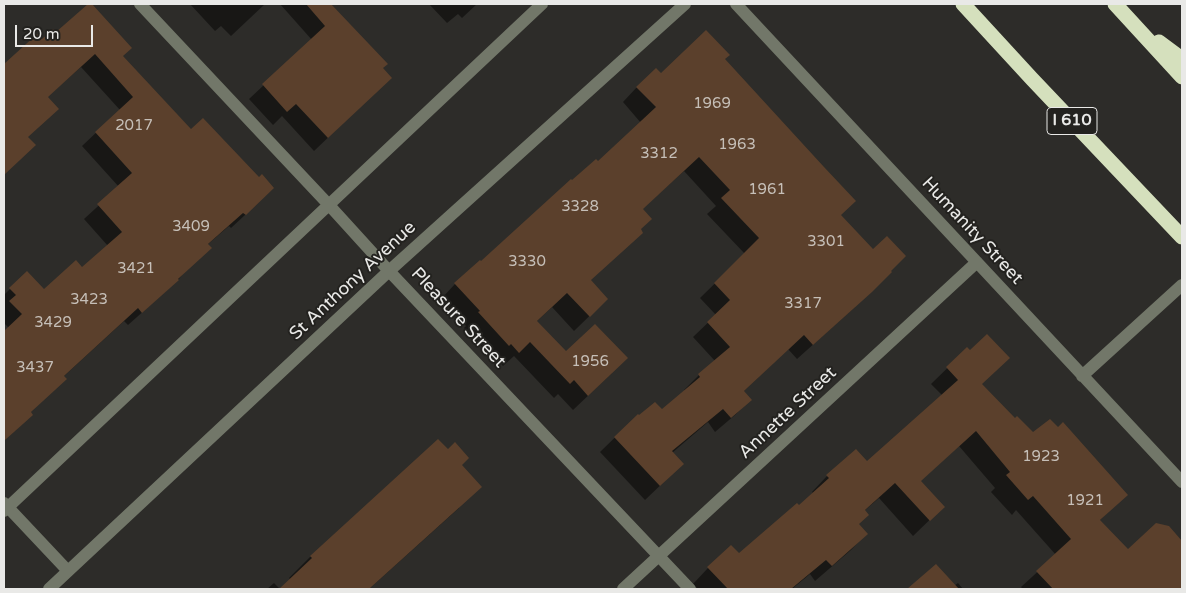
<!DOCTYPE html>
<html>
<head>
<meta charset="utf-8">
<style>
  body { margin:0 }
  #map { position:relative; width:1186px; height:593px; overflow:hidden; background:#2d2c29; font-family:"Varela Round",sans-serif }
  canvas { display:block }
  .frame { position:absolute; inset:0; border:5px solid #e9e9e7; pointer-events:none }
  .scale { position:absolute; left:15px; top:25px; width:78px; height:22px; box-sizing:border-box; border:2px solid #e9e9e7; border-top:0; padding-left:6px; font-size:15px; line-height:18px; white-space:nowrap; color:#e9e9e7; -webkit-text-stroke:4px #23221f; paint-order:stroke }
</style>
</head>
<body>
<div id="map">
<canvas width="1186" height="593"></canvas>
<div class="frame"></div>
<div class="scale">20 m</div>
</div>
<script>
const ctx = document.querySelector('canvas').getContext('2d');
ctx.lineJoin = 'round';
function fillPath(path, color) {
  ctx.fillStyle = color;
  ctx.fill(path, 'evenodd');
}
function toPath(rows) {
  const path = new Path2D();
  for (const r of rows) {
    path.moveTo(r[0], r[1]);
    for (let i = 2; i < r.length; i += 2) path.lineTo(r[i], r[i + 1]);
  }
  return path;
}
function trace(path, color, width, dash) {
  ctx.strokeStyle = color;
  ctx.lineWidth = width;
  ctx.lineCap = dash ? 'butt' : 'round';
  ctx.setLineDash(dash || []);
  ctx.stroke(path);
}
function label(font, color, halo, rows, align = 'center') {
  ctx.font = font + ' "Varela Round",sans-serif';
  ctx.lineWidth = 4;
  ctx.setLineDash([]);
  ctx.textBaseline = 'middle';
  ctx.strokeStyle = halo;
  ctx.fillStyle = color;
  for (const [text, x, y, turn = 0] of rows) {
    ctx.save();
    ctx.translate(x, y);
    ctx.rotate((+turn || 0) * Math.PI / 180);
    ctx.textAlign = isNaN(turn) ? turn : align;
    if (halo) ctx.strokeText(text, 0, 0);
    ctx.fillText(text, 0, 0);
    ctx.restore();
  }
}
fillPath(toPath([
  [90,4,130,48,122,56,259,202,231,228,229,226,207,245,178,280,164,293,128,325,124,321,63,377,30,413,18,428,4,441,4,333,9,328,4,323,4,295,27,272,44,291,82,269,108,246,84,219,119,187,82,146,120,110,81,67,47,97,27,138,20,159,4,174,4,66,37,35,42,41,56,34],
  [190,4,265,4,231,36,221,26,215,31],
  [280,4,329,4,386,64,381,68,377,91,314,151,282,116,273,125,249,99,312,40],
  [429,4,477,4,462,18,458,14,447,23],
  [724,59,840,215,855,307,797,359,788,349,743,392,750,400,735,415,715,432,708,422,672,453,667,479,645,500,600,452,637,416,661,411,685,391,684,390,699,375,715,361,693,337,716,315,700,298,745,254,707,214,716,206,684,171,641,210,590,281,607,299,574,331,552,307,536,322,566,353,612,373,573,410,558,394,554,398,514,356,503,366,496,358,494,360,464,328,466,326,441,299,455,284,481,263,572,181,597,163,641,123,623,102,637,87,661,75],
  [967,349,980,384,1015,420,1033,434,1126,495,1099,521,1127,551,1168,527,1182,542,1182,544,1176,550,1182,557,1182,589,1023,589,1021,587,1056,555,1016,510,1012,515,991,492,995,488,959,446,920,481,943,507,913,536,879,498,864,511,858,525,866,534,851,550,815,581,810,574,792,589,698,589,693,584,708,568,739,555,799,507,814,494,812,492,827,476,867,463,942,395,931,384],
  [438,441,461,465,459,508,369,589,281,589,291,580,289,578,310,557],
  [936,565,954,586,958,583,963,589,909,589],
  [274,583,280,589,267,589]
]), '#0007');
fillPath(toPath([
  [88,4,92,4,132,48,123,56,191,129,203,118,259,177,262,174,274,188,246,215,243,213,208,244,212,248,178,279,179,280,142,313,138,308,64,376,67,379,31,412,33,415,4,441,4,331,22,314,9,301,16,295,9,288,27,271,44,289,76,260,82,267,122,232,97,204,132,173,95,132,133,97,95,54,48,97,59,109,28,137,36,145,4,175,4,64,37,34,42,39,53,29,56,32],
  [306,4,331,4,388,64,383,68,392,78,328,138,296,104,287,112,262,84,325,26],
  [706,30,730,55,725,59,824,167,856,201,841,215,873,249,887,236,906,256,891,271,892,272,872,292,813,345,804,335,744,391,752,400,731,418,723,409,672,451,684,464,660,486,614,437,638,414,639,415,655,402,662,409,700,377,698,374,730,347,707,322,730,300,714,283,759,238,721,198,730,190,699,157,643,209,652,219,641,229,643,233,591,280,608,299,590,317,567,293,537,321,566,351,595,324,628,358,588,396,574,380,570,384,530,342,519,353,511,344,509,346,478,312,480,311,454,283,480,260,481,261,571,179,572,180,596,159,598,161,656,107,636,87,656,68,661,73],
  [987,334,1010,358,982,384,1015,418,1017,416,1033,432,1050,419,1058,427,1063,422,1128,495,1100,520,1128,549,1156,523,1169,526,1182,541,1182,589,1053,589,1036,571,1071,539,1033,496,1028,500,1006,475,1010,472,976,431,921,481,945,507,930,521,895,483,865,510,869,515,859,524,868,534,832,566,826,560,791,589,728,589,707,567,731,545,739,553,797,503,799,505,829,478,826,475,856,449,867,461,958,380,946,367,967,347,970,350],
  [438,439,448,449,455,442,469,458,462,465,482,487,369,589,279,589,312,558,310,556],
  [936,564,959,589,907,589]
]), '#5b402c');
trace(toPath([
  [140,4,329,205,389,271,690,589],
  [736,4,1182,482],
  [1082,376,1182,285],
  [4,503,68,571],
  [4,511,542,4],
  [49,589,389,271,685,4],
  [623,589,977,262]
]), '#727769', 12);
trace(toPath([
  [963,4,1032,79,1182,237],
  [1115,4,1182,77],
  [1159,42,1182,59]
]), '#d5e0bd', 15);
label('15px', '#c6bfb8', null, [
  ["1969",712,104],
  ["2017",134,126],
  ["1963",737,145],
  ["3312",659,154],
  ["1961",767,190],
  ["3328",580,207],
  ["3409",191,227],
  ["3301",826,242],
  ["3330",527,262],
  ["3421",136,269],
  ["3423",89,300],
  ["3317",803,304],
  ["3429",53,323],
  ["1956",590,362],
  ["3437",35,368],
  ["1923",1041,457],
  ["1921",1085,501]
]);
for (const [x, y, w] of [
  [1072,121,50]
]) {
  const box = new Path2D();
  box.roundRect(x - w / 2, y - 13.5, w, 27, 4);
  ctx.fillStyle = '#23221f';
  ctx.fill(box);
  trace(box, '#e9e9e7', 1);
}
label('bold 16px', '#e9e9e7', null, [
  ["I 610",1072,121]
]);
label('18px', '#e9e9e7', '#23221f', [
  ["Humanity Street",972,231,47],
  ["St Anthony Avenue",353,281,-43],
  ["Pleasure Street",458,318,47],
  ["Annette Street",788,413,-43]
]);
</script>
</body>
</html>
